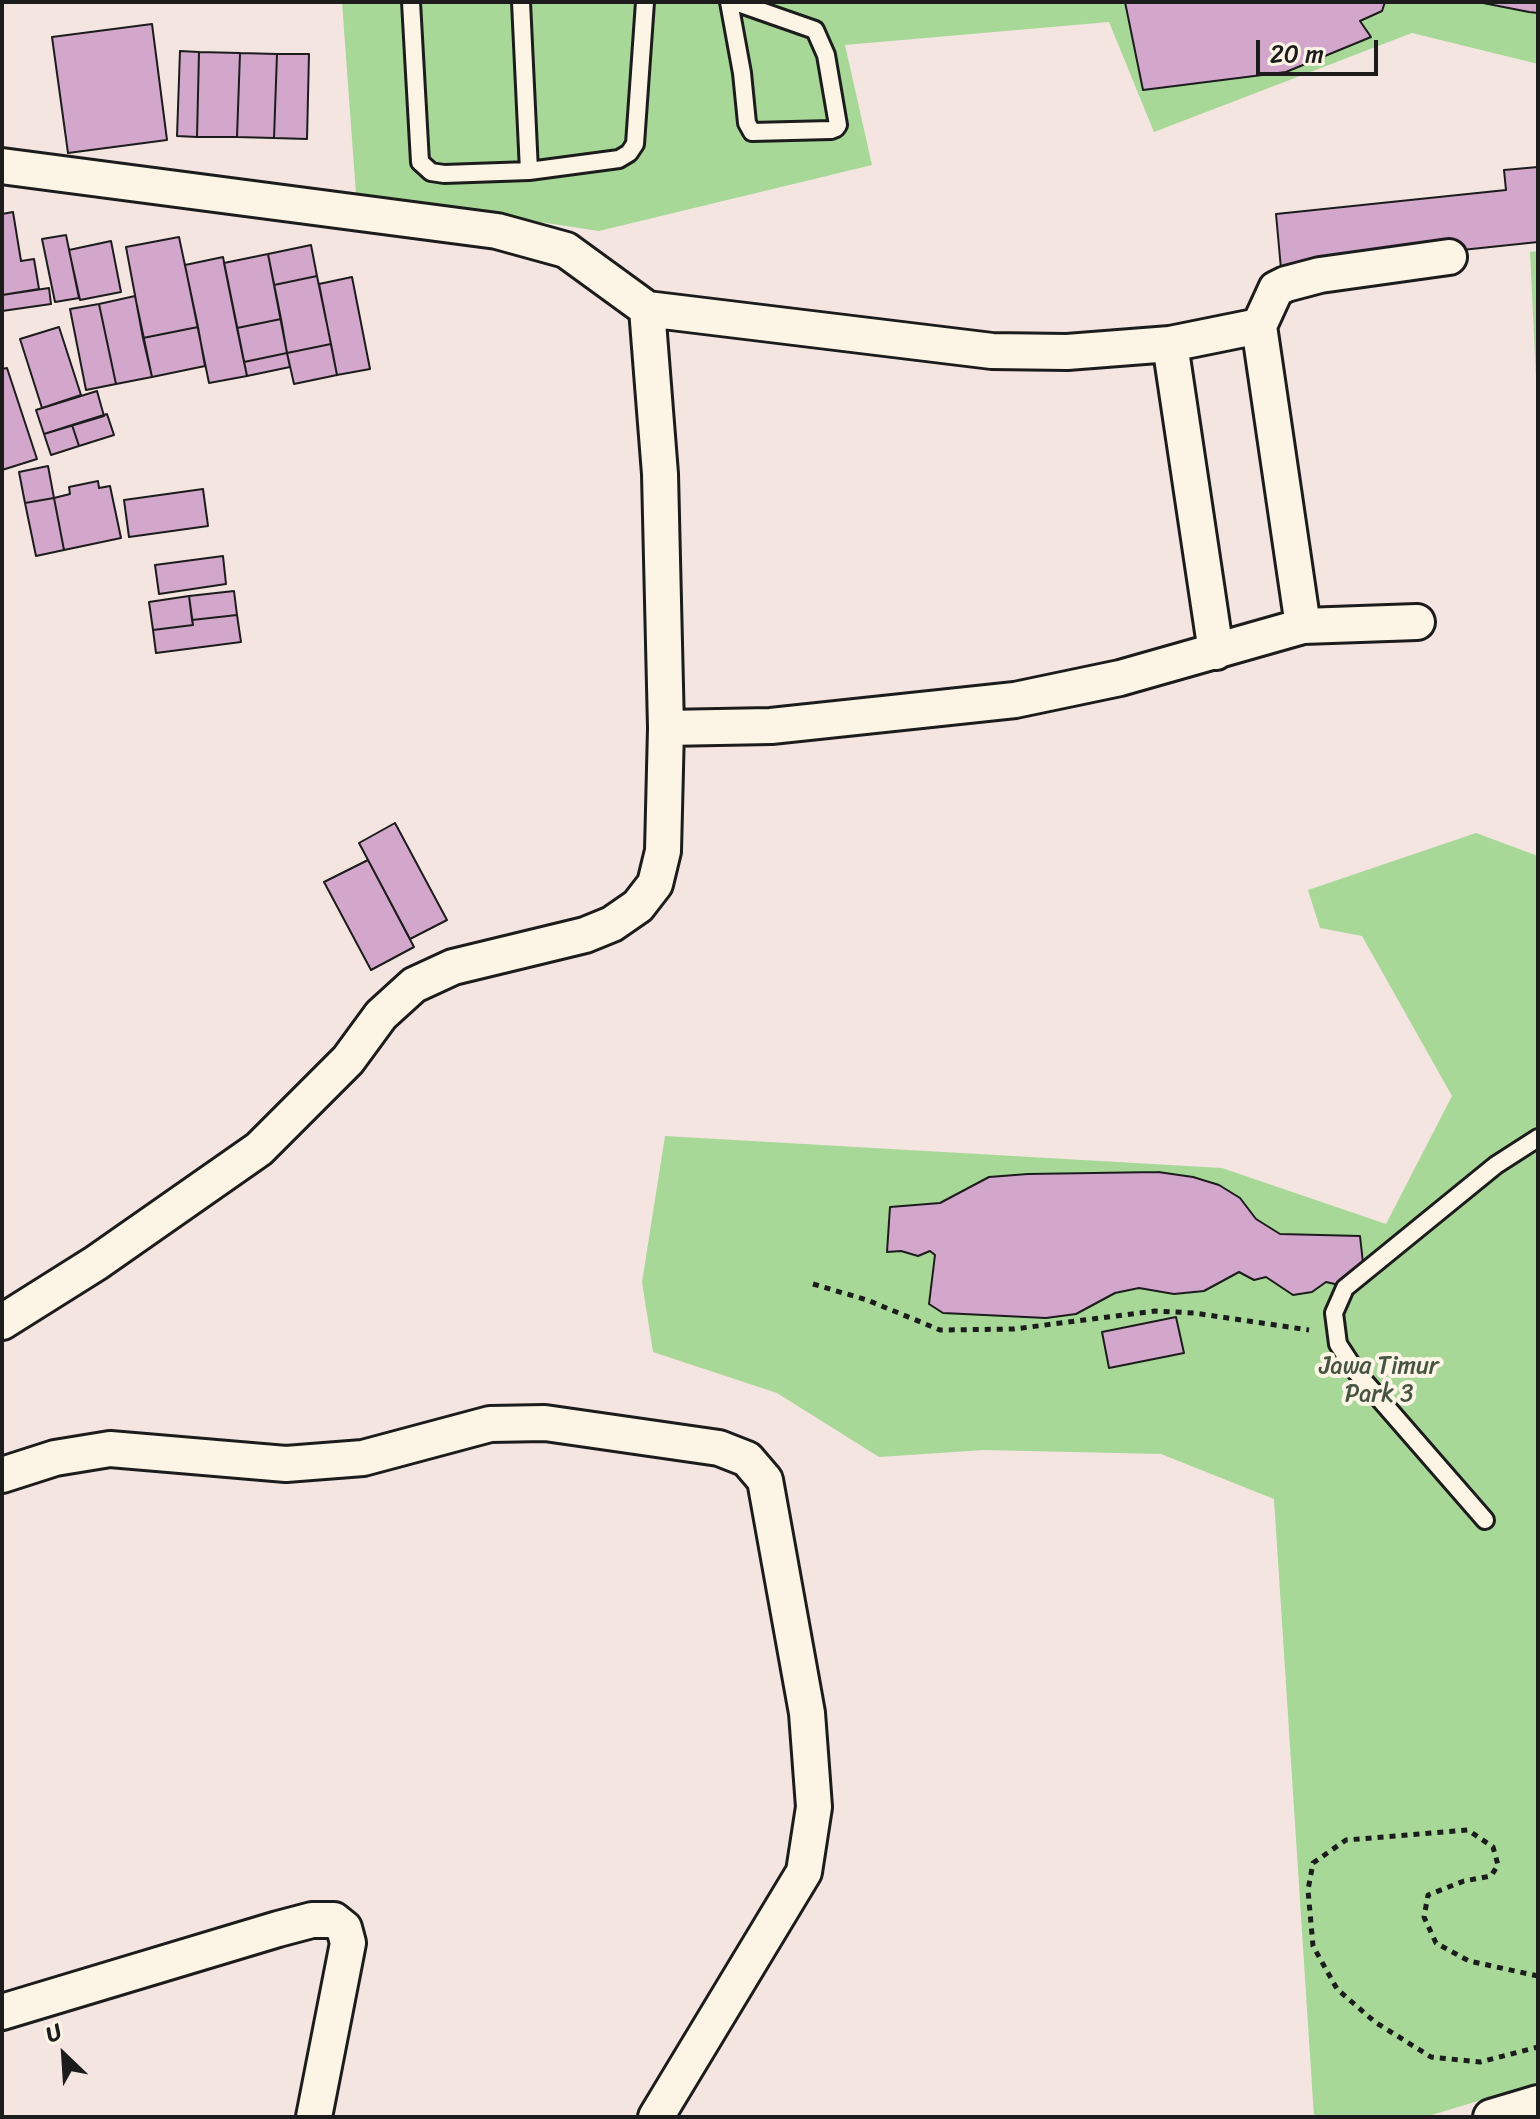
<!DOCTYPE html>
<html>
<head>
<meta charset="utf-8">
<style>
  body { margin:0 }
  #map { position:relative; width:1540px; height:2119px; overflow:hidden; background:#f4e5e0; font-family:Sriracha,sans-serif }
  canvas { display:block }
  .frame { position:absolute; inset:0; border:4px solid #1c1c1c; pointer-events:none }
  .north { position:absolute; left:24px; top:2015px; width:80px; height:80px; -webkit-text-stroke:6px #fcf5e5; paint-order:stroke; rotate:335deg; font-size:22px; font-weight:700; line-height:32px; text-align:center; color:#1c1c1c }
  .north::after { content:''; display:block; margin:auto; width:28px; height:36px; background:#1c1c1c; clip-path:polygon(50% 0,100% 100%,50% 72%,0 100%) }
  .scale { position:absolute; left:1256px; top:40px; width:122px; height:36px; box-sizing:border-box; border:4px solid #1c1c1c; border-top:0; padding-left:10px; font-size:24px; line-height:28px; white-space:nowrap; color:#1c1c1c; -webkit-text-stroke:6px #fcf5e5; paint-order:stroke }
</style>
</head>
<body>
<div id="map">
<canvas width="1540" height="2119"></canvas>
<div class="frame"></div>
<div class="north">U</div>
<div class="scale">20 m</div>
</div>
<script>
const ctx = document.querySelector('canvas').getContext('2d');
ctx.lineJoin = 'round';
function fillPath(path, color) {
  ctx.fillStyle = color;
  ctx.fill(path, 'evenodd');
}
function toPath(rows) {
  const path = new Path2D();
  for (const r of rows) {
    path.moveTo(r[0], r[1]);
    for (let i = 2; i < r.length; i += 2) path.lineTo(r[i], r[i + 1]);
  }
  return path;
}
function trace(path, color, width, dash) {
  ctx.strokeStyle = color;
  ctx.lineWidth = width;
  ctx.lineCap = dash ? 'butt' : 'round';
  ctx.setLineDash(dash || []);
  ctx.stroke(path);
}
function label(font, color, halo, rows, align = 'center') {
  ctx.font = font + ' Sriracha,sans-serif';
  ctx.lineWidth = 8;
  ctx.setLineDash([]);
  ctx.textBaseline = 'middle';
  ctx.strokeStyle = halo;
  ctx.fillStyle = color;
  for (const [text, x, y, turn = 0] of rows) {
    ctx.save();
    ctx.translate(x, y);
    ctx.rotate((+turn || 0) * Math.PI / 180);
    ctx.textAlign = isNaN(turn) ? turn : align;
    if (halo) ctx.strokeText(text, 0, 0);
    ctx.fillText(text, 0, 0);
    ctx.restore();
  }
}
fillPath(toPath([
  [342,2,1538,2,1538,64,1412,33,1154,132,1109,22,845,45,872,165,599,231,356,194],
  [1538,251,1538,420,1530,252],
  [1476,833,1538,856,1538,2083,1425,2117,1314,2117,1274,1499,1161,1454,984,1450,879,1457,777,1393,653,1352,642,1282,665,1136,1222,1168,1386,1224,1452,1096,1362,936,1320,928,1308,890]
]), '#a7d898');
const building = toPath([
  [1125,2,1385,2,1382,11,1360,21,1371,37,1286,72,1143,90,1125,2],
  [1478,2,1538,2,1538,13,1529,12,1478,2],
  [152,24,167,140,68,153,52,37,152,24],
  [180,51,199,52,197,137,177,136,180,51],
  [199,52,240,53,237,137,197,137,199,52],
  [240,53,277,54,274,138,237,137,240,53],
  [277,54,309,54,307,139,274,138,277,54],
  [1538,167,1538,242,1281,269,1276,214,1506,190,1504,170,1538,167],
  [13,212,21,261,34,259,39,289,2,295,2,214,13,212],
  [66,235,79,298,55,302,42,239,66,235],
  [179,237,198,327,143,338,126,247,179,237],
  [111,241,121,292,80,300,69,250,111,241],
  [311,245,317,276,274,285,268,254,311,245],
  [268,254,281,319,237,328,224,263,268,254],
  [223,257,247,376,209,383,185,265,223,257],
  [317,276,331,344,287,353,274,285,317,276],
  [352,277,370,369,337,375,319,284,352,277],
  [49,288,51,304,2,311,2,295,49,288],
  [135,296,152,377,116,384,99,304,135,296],
  [99,304,116,384,86,390,70,309,99,304],
  [281,319,287,353,244,362,237,328,281,319],
  [59,327,81,395,42,408,20,339,59,327],
  [198,327,205,366,152,377,143,338,198,327],
  [331,344,337,375,294,384,287,353,331,344],
  [287,353,290,367,247,376,244,362,287,353],
  [7,368,37,459,2,470,2,369,7,368],
  [97,391,104,416,44,434,36,410,97,391],
  [107,414,114,435,79,446,72,425,107,414],
  [72,425,79,446,51,455,44,434,72,425],
  [48,466,54,498,25,503,19,472,48,466],
  [98,481,99,488,110,486,121,538,64,550,54,498,70,494,69,487,98,481],
  [203,489,208,526,129,537,124,500,203,489],
  [54,498,64,550,36,556,25,503,54,498],
  [223,556,226,584,159,594,155,565,223,556],
  [234,591,237,615,192,620,189,596,234,591],
  [189,596,193,625,153,630,149,602,189,596],
  [237,615,241,642,156,653,153,630,193,625,192,620,237,615],
  [395,823,447,920,410,939,359,843,395,823],
  [368,860,414,947,371,970,324,882,368,860],
  [1158,1172,1193,1177,1219,1185,1240,1198,1256,1219,1280,1234,1360,1236,1363,1263,1339,1285,1326,1282,1312,1292,1293,1295,1266,1277,1254,1280,1239,1272,1204,1291,1174,1294,1139,1288,1115,1293,1076,1314,1046,1318,943,1313,929,1304,935,1255,930,1251,918,1256,901,1251,887,1252,890,1207,940,1203,989,1177,1028,1174,1158,1172],
  [1176,1317,1184,1353,1109,1368,1102,1332,1176,1317]
]);
fillPath(building, '#d2a7cb');
trace(building, '#1c1c1c', 2);
const lane = toPath([
  [411,2,420,162,431,172,444,174,529,171,619,159,629,153,635,144,645,2],
  [521,2,529,171],
  [729,2,742,73,747,123,752,132,831,130,836,128,838,125,826,55,815,30,735,2],
  [1485,1520,1357,1373,1338,1344,1334,1313,1345,1288,1496,1165,1538,1138]
]);
const street = toPath([
  [2,166,497,231,566,250,647,309,992,351,1067,352,1170,344,1259,326,1276,289,1286,284,1320,275,1449,257],
  [1259,326,1303,626],
  [1170,344,1216,652],
  [666,728,771,726,1015,700,1120,678,1303,626,1417,622],
  [2,1322,96,1263,259,1149,348,1060,381,1015,414,985,453,967,585,935,612,924,638,906,655,884,663,851,666,728,660,474,647,309],
  [2,1475,55,1458,110,1449,286,1464,363,1458,490,1424,545,1423,719,1448,747,1459,765,1480,807,1713,814,1807,804,1872,656,2117],
  [2,2012,278,1929,312,1920,334,1920,344,1928,348,1943,314,2117],
  [1491,2117,1538,2103]
]);
trace(lane, '#1c1c1c', 22);
trace(street, '#1c1c1c', 40);
trace(toPath([
  [813,1284,867,1300,940,1330,1014,1329,1155,1311,1194,1313,1309,1330],
  [1538,1976,1469,1961,1436,1943,1424,1917,1428,1895,1464,1881,1491,1876,1498,1865,1493,1847,1468,1830,1346,1840,1313,1863,1308,1890,1313,1946,1337,1989,1375,2022,1431,2057,1480,2062,1538,2047]
]), '#1c1c1c', 5, [6, 6]);
trace(lane, '#fcf5e5', 16);
trace(street, '#fcf5e5', 34);
label('24px', '#465441', '#fcf5e5', [
  ["Jawa Timur",1379,1367],
  ["Park 3",1379,1395]
]);
</script>
</body>
</html>
